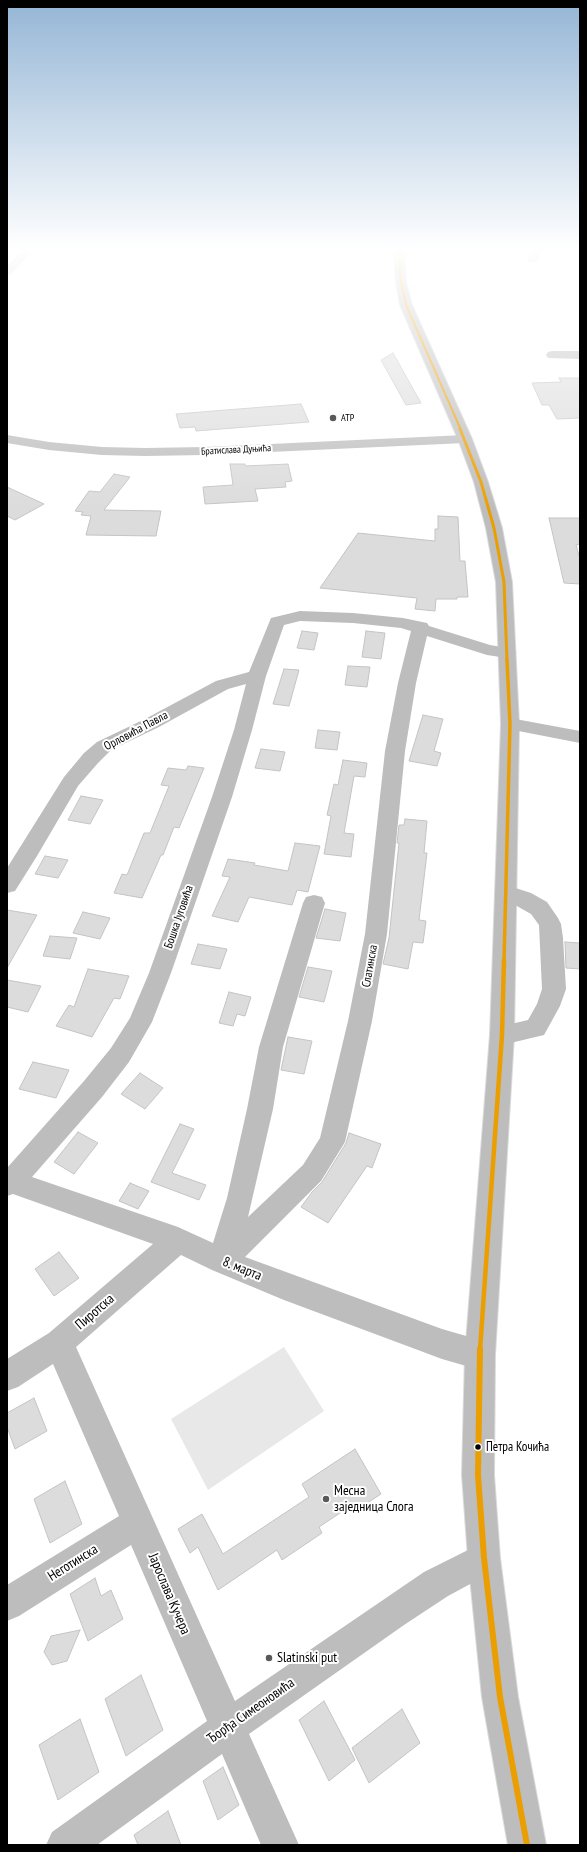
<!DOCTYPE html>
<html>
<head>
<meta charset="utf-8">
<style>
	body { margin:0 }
	#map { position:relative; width:587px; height:1852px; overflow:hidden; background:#fff; font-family:"PT Sans Narrow",sans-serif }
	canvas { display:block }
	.frame { position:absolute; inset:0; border:8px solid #000; pointer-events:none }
</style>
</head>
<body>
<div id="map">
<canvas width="587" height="1852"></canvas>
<div class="frame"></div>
</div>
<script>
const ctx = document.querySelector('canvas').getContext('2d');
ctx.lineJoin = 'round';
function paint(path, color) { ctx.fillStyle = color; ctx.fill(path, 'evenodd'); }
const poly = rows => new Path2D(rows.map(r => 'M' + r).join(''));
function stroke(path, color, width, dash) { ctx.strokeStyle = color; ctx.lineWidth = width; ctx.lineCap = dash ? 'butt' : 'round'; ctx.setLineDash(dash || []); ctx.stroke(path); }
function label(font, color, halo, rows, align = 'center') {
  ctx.font = font + ' "PT Sans Narrow",sans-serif'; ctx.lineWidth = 4; ctx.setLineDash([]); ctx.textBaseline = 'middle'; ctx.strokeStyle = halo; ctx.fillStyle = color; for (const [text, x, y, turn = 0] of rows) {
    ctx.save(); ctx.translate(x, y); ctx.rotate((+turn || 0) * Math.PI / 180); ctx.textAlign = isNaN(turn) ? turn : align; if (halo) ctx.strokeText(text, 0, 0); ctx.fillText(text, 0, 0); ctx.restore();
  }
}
paint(poly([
	[284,1347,324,1411,208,1490,171,1419]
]), '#e8e8e8');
const building = poly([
	[393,353,421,403,406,405,381,360,393,353],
	[559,378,580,378,580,418,557,419,549,405,542,405,532,383,561,382,559,378],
	[301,404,309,422,196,431,195,427,180,428,176,414,301,404],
	[230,464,245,464,245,466,288,464,292,481,285,482,286,487,255,489,258,501,205,504,203,487,233,485,230,464],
	[114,474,130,477,104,510,161,511,156,536,86,535,91,516,81,515,83,512,75,511,89,491,100,492,114,474],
	[7,487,44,504,15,520,7,516,7,487],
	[438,516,458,517,460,561,465,561,468,597,457,597,457,599,436,599,435,611,415,609,417,598,320,588,358,533,435,541,435,529,438,529,438,516],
	[549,518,580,518,580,544,576,545,580,559,580,584,564,583,549,518],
	[302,631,318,633,314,650,297,648,302,631],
	[366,631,385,633,381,659,362,657,366,631],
	[348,666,370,667,367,687,345,685,348,666],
	[284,669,299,670,289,706,273,704,284,669],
	[423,715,443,719,434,751,441,753,437,766,409,761,423,715],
	[318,730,340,732,337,750,315,748,318,730],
	[261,749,285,752,280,771,255,768,261,749],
	[343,760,367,763,365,777,354,776,344,833,354,834,351,857,324,854,331,816,327,815,334,784,338,785,343,760],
	[188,766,204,768,179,828,174,827,163,855,161,855,142,898,114,893,122,874,127,875,144,833,150,833,169,786,161,785,168,768,186,770,188,766],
	[81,796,103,800,90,824,68,820,81,796],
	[405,819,427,821,424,853,427,853,419,920,426,921,423,943,413,942,408,969,383,964,389,938,399,843,397,843,399,825,404,825,405,819],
	[295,843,320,846,308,892,297,890,292,905,249,897,238,922,212,916,230,877,222,876,228,859,255,863,254,865,288,871,295,843],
	[45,856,68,860,58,878,35,874,45,856],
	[325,909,346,913,340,941,316,938,325,909],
	[7,910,37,915,7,968,7,910],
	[83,912,110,918,100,939,73,933,83,912],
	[50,936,77,938,70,959,43,956,50,936],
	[565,942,580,943,580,969,566,968,565,942],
	[198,944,227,949,220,969,191,964,198,944],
	[308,967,332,971,324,1002,299,997,308,967],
	[88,969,129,976,120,999,114,998,92,1037,56,1026,69,1005,74,1007,88,969],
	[7,980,41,986,28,1012,7,1007,7,980],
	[229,992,251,997,245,1016,237,1014,233,1026,219,1023,229,992],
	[288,1037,312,1041,304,1074,281,1070,288,1037],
	[33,1062,69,1070,56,1098,19,1089,33,1062],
	[140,1073,163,1088,145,1109,121,1094,140,1073],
	[180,1124,194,1129,172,1173,206,1185,199,1200,151,1182,180,1124],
	[78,1132,98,1143,74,1174,54,1162,78,1132],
	[349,1133,381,1144,372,1168,367,1166,328,1223,301,1207,312,1192,322,1182,346,1143,349,1133],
	[130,1183,149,1191,138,1209,119,1201,130,1183],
	[59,1252,79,1278,54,1296,35,1269,59,1252],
	[34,1398,47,1431,15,1449,7,1427,7,1413,34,1398],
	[355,1449,381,1494,355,1511,352,1505,319,1527,322,1533,282,1560,277,1550,218,1590,198,1547,190,1553,178,1529,202,1514,223,1554,309,1497,302,1484,355,1449],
	[65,1481,82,1524,50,1543,34,1499,65,1481],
	[95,1578,101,1596,111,1590,123,1619,88,1641,70,1594,95,1578],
	[80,1630,67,1661,52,1665,44,1652,51,1636,80,1630],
	[141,1675,163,1730,126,1756,105,1699,141,1675],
	[324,1701,355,1760,329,1781,299,1720,324,1701],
	[402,1709,420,1743,369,1783,352,1748,402,1709],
	[80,1719,99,1772,58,1800,39,1745,80,1719],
	[223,1767,239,1805,218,1820,203,1781,223,1767],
	[168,1811,181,1845,138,1845,134,1835,168,1811]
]);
paint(building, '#dcdcdc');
stroke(building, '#c4c4c4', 1);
const major = poly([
	[394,250,404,250,406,282,412,305,472,439,488,482,502,528,512,582,519,724,514,1035,495,1355,494,1475,500,1558,518,1697,546,1845,508,1845,482,1697,468,1558,462,1475,465,1355,490,1035,501,724,496,582,486,528,474,482,458,439,400,305,396,282,394,250]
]);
stroke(major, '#dbdbdb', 2);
paint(poly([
	[23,250,34,250,11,274,7,275,7,266,23,250],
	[531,250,541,250,537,262,529,262,528,260,531,250],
	[552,351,580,351,580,359,548,358,546,355,548,352,552,351],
	[7,435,49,442,102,447,145,448,205,447,465,435,470,436,472,439,470,442,465,443,205,455,145,456,102,455,49,450,7,443,7,435],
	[300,611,353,613,403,618,427,623,429,626,490,645,513,649,516,653,513,657,507,658,487,655,427,636,416,683,405,751,387,934,372,1021,345,1142,321,1181,245,1257,442,1329,480,1340,490,1345,495,1355,490,1365,480,1370,442,1359,284,1300,212,1270,181,1255,76,1347,235,1701,424,1572,484,1542,496,1546,500,1558,496,1570,448,1596,404,1625,249,1734,299,1845,261,1845,222,1754,97,1845,46,1845,52,1832,207,1721,131,1545,19,1616,7,1621,7,1585,119,1516,53,1364,18,1387,7,1391,7,1359,49,1333,153,1244,13,1194,7,1196,7,1168,84,1081,111,1048,130,1018,149,973,212,797,234,730,246,684,228,689,159,727,111,750,98,763,78,786,37,856,15,891,7,893,7,868,64,777,84,753,97,742,145,719,216,681,249,672,271,618,300,611],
	[300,621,353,623,401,628,411,631,398,683,385,751,365,934,348,1021,320,1138,303,1165,248,1217,273,1109,283,1047,325,903,322,897,314,895,306,897,303,903,259,1047,247,1109,227,1198,213,1243,178,1227,32,1177,102,1097,129,1062,152,1022,171,973,232,797,252,730,266,676,284,625,300,621],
	[510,718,580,731,580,743,503,728,501,724,503,720,510,718],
	[506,885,531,893,547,902,558,918,561,924,563,938,566,989,560,1006,544,1035,502,1045,494,1042,490,1035,494,1028,528,1020,537,1004,542,989,539,925,531,914,515,905,498,899,495,893,498,887,506,885]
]), '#bdbdbd');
paint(major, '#bdbdbd');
stroke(poly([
	[399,250,401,282,406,305,461,430]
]), '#eb9e00', 2);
stroke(poly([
	[460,429,481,482,494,528,504,582,507,661]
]), '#eb9e00', 3);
stroke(poly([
	[504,961,510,724,507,660]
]), '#eb9e00', 3.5);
stroke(poly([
	[480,1350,502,1035,504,960]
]), '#eb9e00', 4.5);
stroke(poly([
	[480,1349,478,1475,484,1558,500,1697,527,1845]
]), '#eb9e00', 6);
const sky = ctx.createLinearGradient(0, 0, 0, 509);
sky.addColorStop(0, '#95b6d6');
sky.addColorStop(0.49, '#fff');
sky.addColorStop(1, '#ffffff00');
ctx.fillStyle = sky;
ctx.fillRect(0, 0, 587, 509);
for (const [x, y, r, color] of [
	[333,418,4,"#595959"],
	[478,1447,3.5,"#000"],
	[326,1499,4,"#595959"],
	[269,1658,4,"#595959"]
]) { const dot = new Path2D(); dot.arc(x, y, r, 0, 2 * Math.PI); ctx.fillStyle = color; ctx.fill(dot); stroke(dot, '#fff', 1.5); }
label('10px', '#000', '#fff', [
	["ATP",341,418]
], 'left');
label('10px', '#000', '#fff', [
	["Братислава Дуњића",236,450,-3]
]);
label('12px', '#000', '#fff', [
	["Орловића Павла",136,731,-28],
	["Бошка Југовића",179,917,-71],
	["Слатинска",370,966,-80]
]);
label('13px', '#000', '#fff', [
	["Петра Кочића",486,1447]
], 'left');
label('14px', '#000', '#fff', [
	["8. марта",242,1269,22],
	["Пиротска",95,1312,-41],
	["Неготинска",73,1563,-32],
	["Јарослава Кучера",169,1594,67],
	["Ђорђа Симеоновића",251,1711,-35]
]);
label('14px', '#000', '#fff', [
	["Месна",334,1491],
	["заједница Слога",334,1507],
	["Slatinski put",277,1658]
], 'left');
</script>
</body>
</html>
